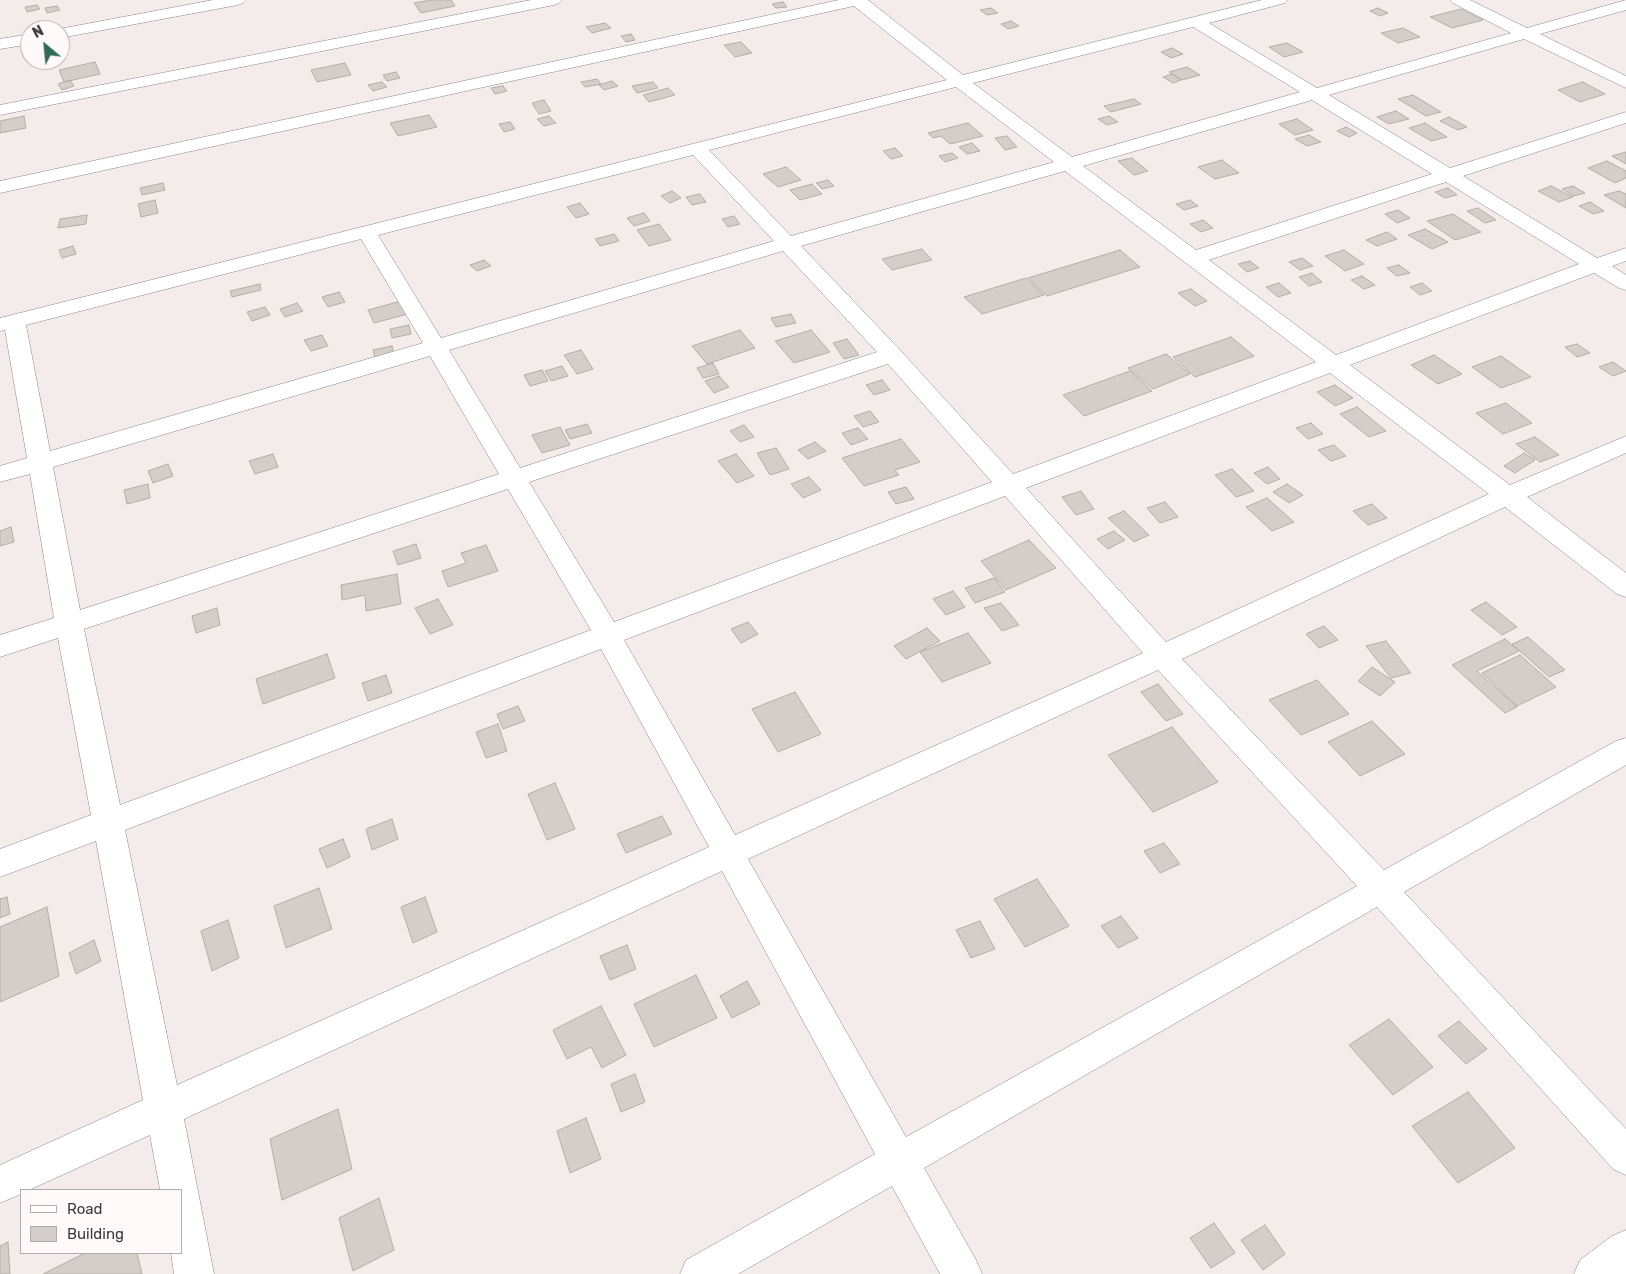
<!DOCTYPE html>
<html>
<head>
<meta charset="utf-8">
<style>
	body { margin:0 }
	#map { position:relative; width:1626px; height:1274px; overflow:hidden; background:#f4eceb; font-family:Rubik,sans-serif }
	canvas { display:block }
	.legend { position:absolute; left:20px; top:1189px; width:162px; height:65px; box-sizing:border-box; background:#fffaf9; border:1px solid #b1adac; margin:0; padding:6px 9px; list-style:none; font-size:15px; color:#3d3a39 }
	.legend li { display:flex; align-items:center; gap:10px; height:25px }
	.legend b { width:25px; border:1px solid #b1adac }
	.north { position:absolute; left:20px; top:20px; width:50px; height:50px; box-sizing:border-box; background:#fffaf9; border:1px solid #b1adac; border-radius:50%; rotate:332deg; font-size:14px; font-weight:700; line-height:20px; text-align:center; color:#3d3a39 }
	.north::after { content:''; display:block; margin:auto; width:18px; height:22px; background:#316b55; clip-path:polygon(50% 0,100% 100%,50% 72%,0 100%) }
</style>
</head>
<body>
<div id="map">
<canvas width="1626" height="1274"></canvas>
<ul class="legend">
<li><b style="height:6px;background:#fff"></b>Road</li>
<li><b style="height:14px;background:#d4ceca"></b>Building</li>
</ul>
<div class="north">N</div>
</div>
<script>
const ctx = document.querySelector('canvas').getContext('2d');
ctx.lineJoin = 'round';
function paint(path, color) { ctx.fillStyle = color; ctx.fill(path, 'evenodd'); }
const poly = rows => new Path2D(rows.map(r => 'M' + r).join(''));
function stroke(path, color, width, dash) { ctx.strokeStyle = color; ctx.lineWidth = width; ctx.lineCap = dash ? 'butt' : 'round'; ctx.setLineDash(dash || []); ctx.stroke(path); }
const building = poly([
	[431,0,451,0,455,6,421,13,414,3,431,0],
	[783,2,787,7,776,8,772,4,783,2],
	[37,5,40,9,27,12,25,7,37,5],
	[57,6,60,10,47,13,45,8,57,6],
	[991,8,998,13,987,15,980,10,991,8],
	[1378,8,1388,13,1380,16,1370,11,1378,8],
	[1461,9,1483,20,1452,28,1430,17,1461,9],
	[1011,21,1019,26,1008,29,1001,24,1011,21],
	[605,23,611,28,592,33,586,27,605,23],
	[1403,28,1420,37,1398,43,1381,33,1403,28],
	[631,34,635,40,626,42,621,36,631,34],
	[741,42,752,53,735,57,724,45,741,42],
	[1287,43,1303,52,1284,57,1269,47,1287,43],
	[1172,48,1183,54,1171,58,1161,52,1172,48],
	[95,62,100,74,64,82,59,70,95,62],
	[345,63,351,75,317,82,311,70,345,63],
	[1187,67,1200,75,1182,80,1169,72,1187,67],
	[396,72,400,78,387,81,383,75,396,72],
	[1172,74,1181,80,1173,83,1163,77,1172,74],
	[597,79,601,84,585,87,581,82,597,79],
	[70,80,74,86,62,90,58,84,70,80],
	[612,81,618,86,604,90,599,85,612,81],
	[382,82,387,87,373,91,368,85,382,82],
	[653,82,658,88,637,93,632,86,653,82],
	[1583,82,1605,94,1580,102,1558,90,1583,82],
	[503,86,507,91,495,94,491,88,503,86],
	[668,88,675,95,649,102,643,95,668,88],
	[1413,95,1441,112,1426,116,1398,99,1413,95],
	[1134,99,1141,104,1111,112,1104,106,1134,99],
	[544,100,551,111,539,114,532,103,544,100],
	[1396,111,1409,119,1389,124,1377,117,1396,111],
	[429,115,437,127,398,136,390,123,429,115],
	[24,116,26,128,0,133,0,121,24,116],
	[549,116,556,123,544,126,537,119,549,116],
	[1109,116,1118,122,1107,125,1098,119,1109,116],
	[1449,117,1467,127,1458,130,1440,121,1449,117],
	[1297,119,1313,130,1295,135,1279,124,1297,119],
	[510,122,515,129,504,132,499,124,510,122],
	[968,123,983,136,950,144,941,136,933,138,928,133,968,123],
	[1425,123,1447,137,1431,141,1409,128,1425,123],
	[1346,127,1357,133,1349,137,1337,131,1346,127],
	[1309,135,1321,142,1307,146,1295,139,1309,135],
	[1007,136,1017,147,1005,150,995,138,1007,136],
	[972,143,980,151,967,154,959,147,972,143],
	[895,148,903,156,891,159,883,151,895,148],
	[1626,152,1626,164,1612,156,1626,152],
	[952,153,958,158,945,162,939,156,952,153],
	[1132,158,1148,171,1134,175,1118,161,1132,158],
	[1222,160,1239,173,1215,179,1198,167,1222,160],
	[1607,161,1626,171,1626,178,1615,183,1588,168,1607,161],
	[786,167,801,180,778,187,763,174,786,167],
	[828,180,834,186,822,189,816,183,828,180],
	[163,183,165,190,142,195,140,188,163,183],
	[812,184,822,194,800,200,790,190,812,184],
	[1551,186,1573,197,1559,202,1538,191,1551,186],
	[1573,186,1585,193,1574,196,1562,189,1573,186],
	[1448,188,1457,195,1445,198,1435,192,1448,188],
	[672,191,681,198,670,203,661,196,672,191],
	[1619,191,1626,194,1626,208,1604,195,1619,191],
	[700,194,706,202,692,205,686,197,700,194],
	[155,200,158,213,141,217,138,204,155,200],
	[1190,200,1198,206,1184,210,1176,204,1190,200],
	[1590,202,1604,211,1593,214,1579,206,1590,202],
	[580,203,589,214,576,218,567,207,580,203],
	[1478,208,1496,220,1485,223,1467,211,1478,208],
	[1398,210,1410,218,1397,223,1385,214,1398,210],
	[644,213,650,221,634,226,627,218,644,213],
	[1453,214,1481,232,1455,240,1427,221,1453,214],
	[87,215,86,224,58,228,60,219,87,215],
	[734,216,740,224,728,227,722,219,734,216],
	[1203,220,1213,228,1201,232,1190,224,1203,220],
	[659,224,671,240,649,246,637,230,659,224],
	[1425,229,1448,242,1432,249,1408,235,1425,229],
	[1387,232,1397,239,1377,246,1366,240,1387,232],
	[614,234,619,241,600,246,595,239,614,234],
	[73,246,76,254,62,258,59,250,73,246],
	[922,249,932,260,892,270,882,259,922,249],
	[1120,250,1140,267,1047,296,1028,278,1120,250],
	[1344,250,1364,264,1345,271,1325,256,1344,250],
	[1302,258,1313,266,1300,270,1289,262,1302,258],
	[484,260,491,266,477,271,470,265,484,260],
	[1250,261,1259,268,1247,272,1238,264,1250,261],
	[1399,265,1410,273,1397,276,1387,268,1399,265],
	[1312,273,1322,282,1309,286,1299,277,1312,273],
	[1362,276,1375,285,1364,289,1351,280,1362,276],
	[1026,278,1044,295,982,314,964,297,1026,278],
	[1279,283,1291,293,1278,297,1266,287,1279,283],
	[1422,283,1432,291,1420,295,1410,287,1422,283],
	[260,284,261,290,232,297,230,291,260,284],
	[1191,289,1207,301,1195,306,1178,293,1191,289],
	[339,292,345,302,328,307,322,297,339,292],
	[401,301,408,314,374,323,368,310,401,301],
	[297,303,303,311,285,317,280,309,297,303],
	[265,307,270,315,252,321,247,312,265,307],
	[791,314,796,323,776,327,771,318,791,314],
	[409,325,411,334,392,338,390,329,409,325],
	[740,330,755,348,707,364,692,346,740,330],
	[811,330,830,352,794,363,775,341,811,330],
	[322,335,328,346,311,351,304,340,322,335],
	[1231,337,1254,356,1195,377,1173,357,1231,337],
	[847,339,859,355,844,359,833,343,847,339],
	[1577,344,1590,353,1577,357,1565,347,1577,344],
	[392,346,394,354,375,358,373,350,392,346],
	[581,350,593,369,577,374,564,355,581,350],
	[1166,354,1190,374,1153,389,1128,368,1166,354],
	[1434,355,1462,374,1438,384,1411,365,1434,355],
	[1501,356,1531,377,1501,388,1472,367,1501,356],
	[1613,362,1626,371,1613,376,1599,367,1613,362],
	[713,363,719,374,703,378,697,368,713,363],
	[562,366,568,376,551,381,545,371,562,366],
	[542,370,548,381,530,386,524,375,542,370],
	[1130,371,1152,391,1084,416,1063,395,1130,371],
	[719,376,729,387,714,393,705,381,719,376],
	[882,380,890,390,874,395,866,385,882,380],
	[1335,385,1353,398,1335,406,1317,392,1335,385],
	[1506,403,1532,423,1503,434,1476,413,1506,403],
	[1357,407,1386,431,1369,437,1340,414,1357,407],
	[870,411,879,422,863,427,854,416,870,411],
	[1311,423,1323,434,1308,439,1296,428,1311,423],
	[587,424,592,433,570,439,565,430,587,424],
	[744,425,754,437,740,442,730,431,744,425],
	[560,427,570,445,542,453,532,435,560,427],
	[858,428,868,439,851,445,842,433,858,428],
	[1535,437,1559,455,1540,462,1516,444,1535,437],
	[901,439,920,462,895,470,899,475,864,486,842,458,901,439],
	[815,442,826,451,808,459,798,450,815,442],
	[1334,445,1346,456,1331,461,1318,450,1334,445],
	[776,448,789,469,770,475,757,453,776,448],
	[1524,453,1535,460,1515,473,1504,466,1524,453],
	[273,454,278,467,255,474,249,461,273,454],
	[736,454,754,476,737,483,718,461,736,454],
	[168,464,173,476,153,483,148,471,168,464],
	[1268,467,1280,479,1267,484,1254,473,1268,467],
	[1232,469,1254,491,1236,497,1215,475,1232,469],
	[809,477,821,490,803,498,791,484,809,477],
	[148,484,150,498,127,504,124,490,148,484],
	[1287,484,1303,495,1289,503,1273,492,1287,484],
	[906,487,914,499,896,504,888,492,906,487],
	[1081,491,1094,509,1076,515,1062,497,1081,491],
	[1267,498,1294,522,1272,531,1246,507,1267,498],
	[1165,502,1178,517,1160,523,1147,508,1165,502],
	[1372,504,1387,518,1368,525,1353,511,1372,504],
	[1124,511,1149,535,1134,542,1108,518,1124,511],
	[11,527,14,542,0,546,0,531,11,527],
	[1114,531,1125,540,1108,549,1097,539,1114,531],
	[1029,540,1056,568,1006,590,981,561,1029,540],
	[416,544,421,558,398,565,393,551,416,544],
	[486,545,498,571,448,587,442,571,466,563,461,553,486,545],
	[397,574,401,604,366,611,365,595,342,600,341,585,397,574],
	[994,578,1005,592,975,603,965,588,994,578],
	[953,591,965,607,946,615,933,599,953,591],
	[438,599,453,625,430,634,415,608,438,599],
	[1486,602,1517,627,1502,635,1471,610,1486,602],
	[1001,603,1019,625,1002,631,984,608,1001,603],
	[217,608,220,625,196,633,192,616,217,608],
	[748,622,758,634,741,643,731,629,748,622],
	[1324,626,1338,640,1319,648,1306,634,1324,626],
	[927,628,940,641,906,659,894,646,927,628],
	[968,633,991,663,942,682,920,652,968,633],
	[1528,637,1565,670,1549,677,1512,644,1528,637],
	[1505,639,1519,651,1477,671,1517,707,1505,713,1452,665,1505,639],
	[1386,641,1411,673,1391,678,1366,646,1386,641],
	[327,654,335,678,263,704,256,679,327,654],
	[1520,655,1556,687,1517,706,1482,673,1520,655],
	[1372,667,1395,682,1380,696,1358,681,1372,667],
	[386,675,392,693,368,701,362,683,386,675],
	[1317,680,1349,714,1301,735,1269,700,1317,680],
	[1158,684,1183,714,1166,721,1141,692,1158,684],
	[795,692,821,734,778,752,752,709,795,692],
	[518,706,525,721,503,729,497,714,518,706],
	[1372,721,1405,754,1360,776,1328,742,1372,721],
	[498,724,507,751,486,758,476,732,498,724],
	[1172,727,1218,782,1153,812,1108,755,1172,727],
	[555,783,575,829,547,840,528,794,555,783],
	[662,816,672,834,626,853,617,834,662,816],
	[392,819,398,839,372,850,366,829,392,819],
	[343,839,350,857,327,868,319,849,343,839],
	[1164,843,1180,864,1160,873,1144,851,1164,843],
	[1037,879,1069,926,1025,947,994,899,1037,879],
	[319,888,332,929,286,948,274,906,319,888],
	[7,897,10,914,0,918,0,899,7,897],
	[425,897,437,932,413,943,401,907,425,897],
	[47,907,59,976,0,1002,0,927,47,907],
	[1121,916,1138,938,1118,948,1101,926,1121,916],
	[228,920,239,958,212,971,201,931,228,920],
	[980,921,995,949,971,958,956,930,980,921],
	[94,940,101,961,76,974,69,953,94,940],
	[627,945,636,969,610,980,600,956,627,945],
	[696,975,717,1018,654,1047,634,1004,696,975],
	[747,981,760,1004,732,1018,720,996,747,981],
	[601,1006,626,1055,602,1068,591,1047,567,1059,553,1030,601,1006],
	[1389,1019,1433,1067,1393,1095,1349,1045,1389,1019],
	[1459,1021,1487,1049,1466,1064,1438,1036,1459,1021],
	[635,1074,645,1102,621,1112,611,1084,635,1074],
	[1468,1092,1515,1148,1458,1183,1412,1126,1468,1092],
	[338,1109,352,1169,282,1200,270,1139,338,1109],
	[586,1118,601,1159,570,1173,557,1131,586,1118],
	[379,1198,394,1250,353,1271,339,1218,379,1198],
	[1214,1223,1235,1253,1211,1268,1190,1238,1214,1223],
	[1265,1225,1285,1254,1263,1270,1241,1240,1265,1225],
	[8,1242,10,1274,0,1274,0,1246,8,1242],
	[85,1253,137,1253,142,1274,43,1274,85,1253]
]);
paint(building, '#d4ceca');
stroke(building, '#b3ada9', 1);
const minor = poly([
	[213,0,246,0,243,3,238,5,60,38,60,30,54,30,213,0],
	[531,0,562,0,559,3,554,5,0,115,0,105,531,0],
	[839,0,868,0,963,75,1262,0,1288,0,1285,3,1209,23,1317,88,1511,33,1453,3,1450,0,1470,0,1527,28,1626,0,1626,10,1540,34,1626,76,1626,88,1524,39,1329,95,1450,168,1626,112,1626,123,1463,176,1597,258,1626,248,1626,261,1612,266,1626,275,1626,290,1619,288,1594,273,1350,365,1510,485,1626,436,1626,453,1527,497,1626,573,1626,597,1617,594,1505,507,1182,659,1384,870,1616,741,1626,738,1626,765,1404,892,1626,1129,1626,1175,1613,1169,1377,907,924,1168,976,1260,982,1274,940,1274,892,1186,738,1274,680,1274,686,1260,875,1154,722,871,184,1119,214,1274,174,1274,171,1253,181,1253,181,1190,160,1190,150,1135,29,1190,21,1190,21,1194,0,1203,0,1165,143,1100,96,841,0,877,0,849,91,815,58,638,0,657,0,635,54,618,30,474,0,482,0,466,27,458,5,330,0,331,0,318,947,80,854,6,0,193,0,181,839,0],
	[1193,27,1300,92,1072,157,973,83,1193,27],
	[956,87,1054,162,791,236,709,150,956,87],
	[1312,100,1432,174,1196,250,1083,166,1312,100],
	[693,155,774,241,441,338,378,235,693,155],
	[1065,171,1316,362,1013,474,900,350,801,246,1065,171],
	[1446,182,1579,264,1336,355,1209,260,1446,182],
	[361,239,423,343,50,451,26,325,361,239],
	[783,251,877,352,520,468,449,350,783,251],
	[430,356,499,474,80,610,53,467,430,356],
	[888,364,992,482,614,622,529,482,888,364],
	[1330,373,1489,494,1166,642,1026,488,1330,373],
	[508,489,591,630,120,805,84,629,508,489],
	[1005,496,1143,653,735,835,624,640,1005,496],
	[601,649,709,847,177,1085,125,830,601,649],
	[1158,670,1357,886,906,1137,748,859,1158,670],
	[30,34,30,44,0,49,0,39,30,34],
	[1626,1230,1626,1274,1574,1274,1580,1260,1612,1236,1626,1230]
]);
stroke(minor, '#8c8584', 1);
paint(minor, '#fff');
</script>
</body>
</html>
